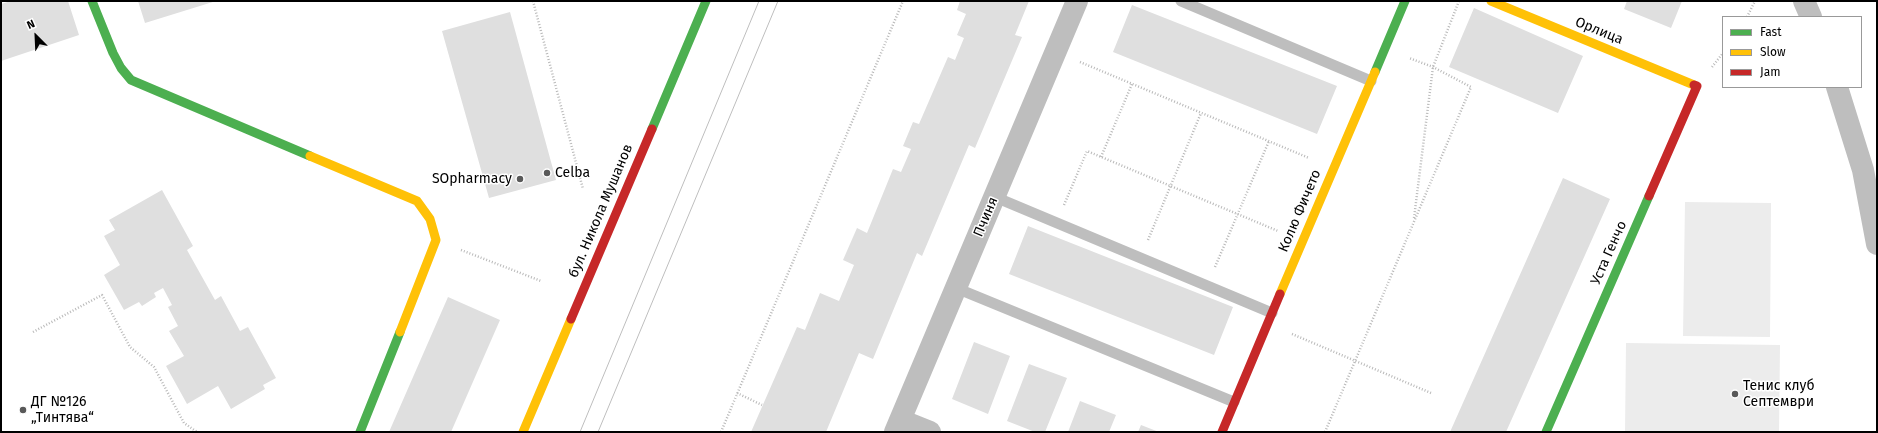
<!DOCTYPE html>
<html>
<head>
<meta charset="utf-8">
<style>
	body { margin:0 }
	#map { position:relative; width:1878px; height:433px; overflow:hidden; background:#fff; font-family:"Fira Sans",sans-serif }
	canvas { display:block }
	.frame { position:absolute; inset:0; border:2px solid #000; pointer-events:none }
	.legend { position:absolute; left:1722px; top:16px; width:140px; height:72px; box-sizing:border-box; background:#fff; border:1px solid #999; margin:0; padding:5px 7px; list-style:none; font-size:12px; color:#000 }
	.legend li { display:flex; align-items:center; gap:8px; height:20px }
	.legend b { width:20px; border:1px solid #999 }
	.north { position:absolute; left:16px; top:16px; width:40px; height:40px; -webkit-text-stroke:3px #fff; paint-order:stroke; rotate:336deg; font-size:11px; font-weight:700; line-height:16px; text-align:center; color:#000 }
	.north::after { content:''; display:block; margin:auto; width:14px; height:18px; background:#000; clip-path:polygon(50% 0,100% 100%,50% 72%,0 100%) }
</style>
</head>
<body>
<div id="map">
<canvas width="1878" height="433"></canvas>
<div class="frame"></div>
<ul class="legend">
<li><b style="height:5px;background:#4caf50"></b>Fast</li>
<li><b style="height:5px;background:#ffc107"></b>Slow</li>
<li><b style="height:5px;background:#c62828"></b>Jam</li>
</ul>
<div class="north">N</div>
</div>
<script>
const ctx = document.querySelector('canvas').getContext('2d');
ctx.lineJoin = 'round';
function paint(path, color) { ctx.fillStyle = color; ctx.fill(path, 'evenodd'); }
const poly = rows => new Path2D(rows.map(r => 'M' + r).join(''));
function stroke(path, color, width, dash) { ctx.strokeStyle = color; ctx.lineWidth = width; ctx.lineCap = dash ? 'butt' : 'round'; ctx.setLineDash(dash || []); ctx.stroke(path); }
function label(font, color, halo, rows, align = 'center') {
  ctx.font = font + ' "Fira Sans",sans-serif'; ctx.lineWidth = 3; ctx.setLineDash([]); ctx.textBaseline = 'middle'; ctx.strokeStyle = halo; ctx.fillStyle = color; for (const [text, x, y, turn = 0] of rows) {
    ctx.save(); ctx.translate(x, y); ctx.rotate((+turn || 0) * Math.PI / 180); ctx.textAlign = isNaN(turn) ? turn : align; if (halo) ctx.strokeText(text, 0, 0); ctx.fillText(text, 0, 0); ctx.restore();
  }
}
paint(poly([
	[1685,202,1771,203,1770,337,1683,336],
	[1626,343,1780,345,1779,432,1625,432]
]), '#ececec');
paint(poly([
	[11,1,68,1,79,35,1,61,1,4],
	[138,1,216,1,145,23],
	[960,1,1029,1,1015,35,1022,37,975,148,969,145,922,256,917,253,873,359,859,353,826,432,751,432,797,327,805,330,820,293,839,301,854,265,843,260,857,228,867,233,893,169,901,172,911,149,903,146,913,122,919,124,948,57,955,60,964,38,957,35,966,14,957,10],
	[1627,1,1682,1,1671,28,1624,9],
	[1132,5,1337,86,1317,134,1113,52],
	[1474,8,1583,56,1558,113,1449,67],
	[510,12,556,180,489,198,442,31],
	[1563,178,1610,199,1506,432,1450,432],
	[162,190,193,246,187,250,215,300,221,296,240,331,248,327,276,378,263,385,265,389,231,409,218,386,187,404,166,366,184,356,169,331,178,326,168,307,172,305,163,288,154,293,156,297,142,306,139,302,124,310,104,275,120,265,104,236,115,230,109,220],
	[1028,226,1233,307,1214,355,1009,274],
	[448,297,500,320,451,432,389,432],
	[974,342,1010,356,988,414,952,399],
	[1029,364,1067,378,1045,432,1035,432,1007,421],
	[1080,401,1116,415,1109,432,1068,432],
	[1141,425,1159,432,1138,432]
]), '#dfdfdf');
stroke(poly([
	[533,1,583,189],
	[1747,17,1755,1],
	[1080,62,1309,158],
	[1712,67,1723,53],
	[1101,157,1132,84],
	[1064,205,1087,151,1278,231],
	[1414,218,1433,67,1459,1],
	[1148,240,1201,113],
	[461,250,541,281],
	[1215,267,1269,141],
	[33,332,102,295,130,347,154,367,184,423,197,432],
	[1292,334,1431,393],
	[737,393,762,405],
	[305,432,305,431],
	[721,432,903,1],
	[1325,432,1471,87,1433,67,1409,58]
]), '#b9b9b9', 2.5, [1, 2]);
stroke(poly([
	[1181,1,1371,81],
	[995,197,1272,313],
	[956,288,1234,402]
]), '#bebebe', 11);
stroke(poly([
	[1804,1,1811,17],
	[1837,87,1863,170,1877,244],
	[900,420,930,432],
	[895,432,1077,1]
]), '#bebebe', 22);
stroke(poly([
	[92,1,113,53,121,68,131,80,310,156],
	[1375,72,1405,1],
	[652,129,706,1],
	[360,432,400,332],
	[1546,432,1649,196]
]), '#4caf50', 9);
stroke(poly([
	[1491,1,1694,85],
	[310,156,417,201,430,219,436,240,400,332],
	[1280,294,1375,72],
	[523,432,571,319]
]), '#ffc107', 9);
stroke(poly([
	[1649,196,1697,86,1694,85],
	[571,319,652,129],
	[1222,432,1280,294]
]), '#c62828', 9);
stroke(poly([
	[580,432,759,1],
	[598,432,778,1]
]), '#bebebe', 1);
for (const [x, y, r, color] of [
	[547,173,4,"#595959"],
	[520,179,4,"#595959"],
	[1735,394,4,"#595959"],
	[23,410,4,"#595959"]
]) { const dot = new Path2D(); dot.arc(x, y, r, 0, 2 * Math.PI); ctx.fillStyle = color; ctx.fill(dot); stroke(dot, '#fff', 1.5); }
label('14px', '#000', '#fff', [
	["Орлица",1599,31,22],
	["бул. Никола Мушанов",601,211,-67],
	["Колю Фичето",1300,211,-67],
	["Пчиня",986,217,-67],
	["Уста Генчо",1609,253,-66]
]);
label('14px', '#000', '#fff', [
	["Celba",555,173],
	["SOpharmacy",512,179,"right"],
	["Тенис клуб",1743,386],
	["Септември",1743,402],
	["ДГ №126",31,402],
	["„Тинтява“",31,418]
], 'left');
</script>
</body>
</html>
